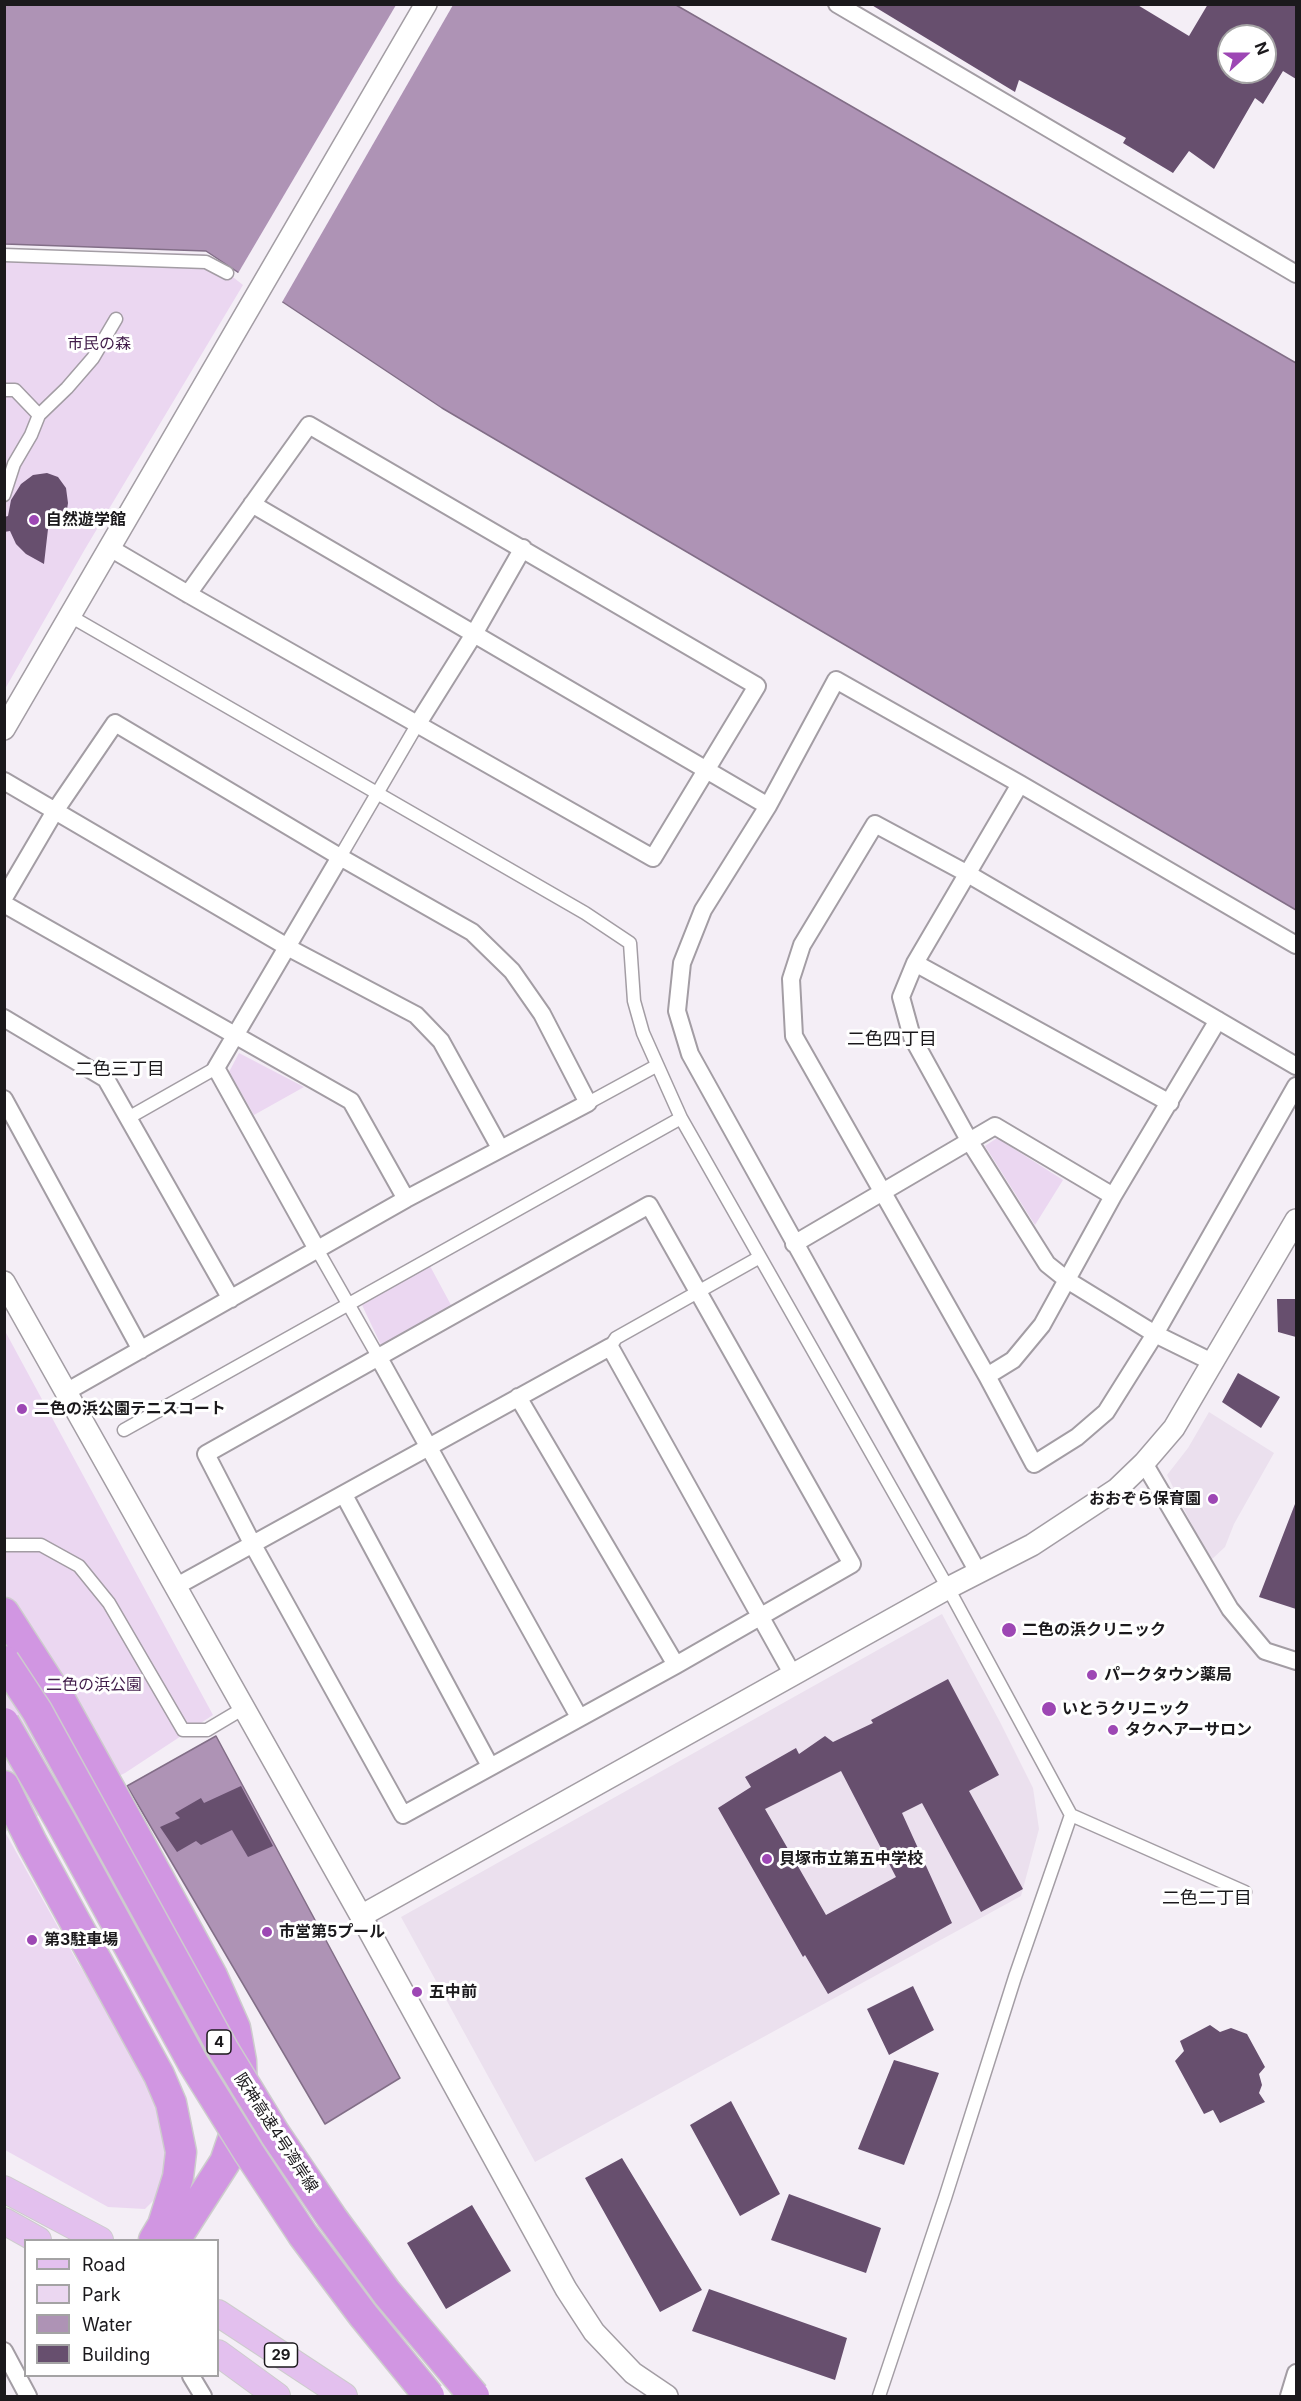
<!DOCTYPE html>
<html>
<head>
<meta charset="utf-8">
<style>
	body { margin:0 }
	#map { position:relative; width:1301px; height:2401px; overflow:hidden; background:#f4eef6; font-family:Inter,sans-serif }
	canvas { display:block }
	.frame { position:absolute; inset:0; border:6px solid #1b191c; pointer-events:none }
	.legend { position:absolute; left:24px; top:2239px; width:195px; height:138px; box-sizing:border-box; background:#fff; border:2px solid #a4a3a4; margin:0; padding:8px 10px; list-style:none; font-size:18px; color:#1b191c }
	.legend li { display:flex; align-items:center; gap:12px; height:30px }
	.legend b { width:30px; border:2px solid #a4a3a4 }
	.north { position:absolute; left:1217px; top:24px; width:60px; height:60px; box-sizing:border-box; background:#fff; border:2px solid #a4a3a4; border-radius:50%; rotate:69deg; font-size:16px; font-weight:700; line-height:24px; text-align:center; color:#1b191c }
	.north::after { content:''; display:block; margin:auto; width:21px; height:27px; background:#9d47b4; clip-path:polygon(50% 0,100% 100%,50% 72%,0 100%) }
</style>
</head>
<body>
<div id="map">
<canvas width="1301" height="2401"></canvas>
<div class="frame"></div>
<ul class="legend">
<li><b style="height:8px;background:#e3c0ee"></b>Road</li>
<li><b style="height:16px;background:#ebd7f1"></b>Park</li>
<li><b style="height:16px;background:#ae93b5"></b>Water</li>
<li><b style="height:16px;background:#674f6e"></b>Building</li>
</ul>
<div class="north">N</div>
</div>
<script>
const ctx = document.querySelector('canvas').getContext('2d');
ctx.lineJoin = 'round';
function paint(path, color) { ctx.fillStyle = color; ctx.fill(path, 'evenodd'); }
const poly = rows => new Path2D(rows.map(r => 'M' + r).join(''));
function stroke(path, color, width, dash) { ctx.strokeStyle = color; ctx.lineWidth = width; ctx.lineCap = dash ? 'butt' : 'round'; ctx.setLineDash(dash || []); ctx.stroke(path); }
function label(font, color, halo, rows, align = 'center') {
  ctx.font = font + ' Inter,"Noto Sans JP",sans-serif'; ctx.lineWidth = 6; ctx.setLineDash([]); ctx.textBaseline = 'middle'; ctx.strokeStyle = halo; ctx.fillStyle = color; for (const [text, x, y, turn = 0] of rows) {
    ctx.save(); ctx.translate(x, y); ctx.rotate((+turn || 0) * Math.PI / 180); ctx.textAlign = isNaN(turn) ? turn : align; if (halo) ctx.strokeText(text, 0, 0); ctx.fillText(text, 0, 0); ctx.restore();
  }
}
paint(poly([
	[1209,1412,1274,1453,1234,1524,1225,1547,1210,1561,1167,1475,1188,1448],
	[942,1614,1000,1722,1033,1788,1039,1829,1021,1896,535,2162,401,1917]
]), '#ebe0ee');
paint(poly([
	[5,249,204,254,243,285,85,549,5,689],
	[239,1053,304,1087,254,1115,229,1072],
	[997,1138,1063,1180,1035,1225,985,1146],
	[430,1266,451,1305,381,1345,362,1305],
	[5,1331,213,1715,125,1773,5,1832,78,1963,148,2072,168,2130,161,2193,145,2209,108,2207,5,2150]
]), '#ebd7f1');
const water = poly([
	[5,5,676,5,1296,363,1296,910,442,408,206,251,5,244,5,5],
	[216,1736,400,2078,325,2124,127,1786,216,1736]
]);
paint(water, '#ae93b5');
stroke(water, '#826e87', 1.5);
paint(poly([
	[396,5,453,5,281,304,237,275]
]), '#f4eef6');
paint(poly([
	[870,4,1136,4,1189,36,1208,4,1296,4,1296,79,1283,71,1263,104,1255,98,1214,169,1189,151,1173,173,1123,143,1126,138,1019,80,1015,92],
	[1229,36,1265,36,1265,72,1229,72],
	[47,473,58,477,66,488,68,503,66,516,61,523,48,529,44,564,26,554,16,544,10,531,4,532,4,517,8,516,11,500,21,484,33,475],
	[1277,1299,1296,1299,1296,1337,1278,1332],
	[1238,1373,1280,1397,1261,1428,1222,1402],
	[1295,1504,1296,1504,1296,1609,1259,1597],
	[948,1679,999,1775,969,1791,1023,1889,981,1912,922,1803,902,1813,952,1923,828,1994,805,1955,803,1957,718,1808,751,1787,745,1777,796,1748,799,1754,825,1736,833,1742,873,1723,871,1720],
	[841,1771,896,1877,826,1915,765,1809],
	[241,1786,273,1846,248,1857,232,1830,201,1845,196,1841,177,1852,160,1827,180,1818,175,1813,201,1798,204,1803],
	[913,1986,934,2030,889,2055,867,2009],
	[1210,2025,1220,2032,1231,2028,1247,2034,1265,2067,1259,2074,1262,2085,1259,2093,1265,2102,1220,2123,1213,2110,1204,2114,1175,2061,1184,2051,1180,2041],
	[894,2060,939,2073,904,2165,858,2149],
	[731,2101,780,2194,740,2216,690,2125],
	[622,2158,702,2290,660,2312,585,2178],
	[789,2194,881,2228,866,2273,771,2240],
	[472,2205,511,2271,446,2309,407,2243],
	[709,2289,847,2338,835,2380,692,2331]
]), '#674f6e');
const pedestrian = poly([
	[4,255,206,262,227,273],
	[4,390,15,390,39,415],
	[4,495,14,464,31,435,39,415,67,388,93,358,116,319],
	[70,616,585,913,630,943,634,1001,643,1033,681,1118,948,1588,1071,1815,1245,1892],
	[340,857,417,725],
	[588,1103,656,1066],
	[128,1118,216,1068],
	[318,1251,379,1358],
	[610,1347,616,1338,760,1257],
	[124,1430,681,1118],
	[4,1545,41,1545,79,1566,109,1603,183,1730,207,1730,244,1708],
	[879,2396,945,2198,1015,1977,1071,1815]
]);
const minor = poly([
	[837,4,1296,274],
	[252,504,768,806],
	[110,548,188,594,653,858,757,686,309,425,188,594],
	[417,725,474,634,523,548],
	[4,781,289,948,416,1015,441,1041,500,1148],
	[1020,784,915,963,901,997,912,1037,970,1142,1047,1264,1067,1280,1155,1334,1214,1363],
	[4,898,55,811,115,723,340,857,472,932,512,971,542,1014,588,1103,406,1199,66,1392],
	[4,904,351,1101,406,1199],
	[915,963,1170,1103],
	[4,1018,106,1079,231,1299],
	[1218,1020,1113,1196,1042,1325,1013,1360,987,1376,794,1036,791,979,802,945,875,824,968,874,1296,1066],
	[4,1099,141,1350],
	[649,1205,852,1564,676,1665,403,1815,253,1545,206,1454,649,1205],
	[794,1244,995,1126,1113,1196],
	[318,1251,216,1068,340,857],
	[379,1358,579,1717],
	[987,1376,1034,1464,1077,1437,1106,1412,1155,1334,1296,1086],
	[518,1397,676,1665],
	[1144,1463,1230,1609,1265,1651,1296,1661],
	[344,1495,490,1766],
	[978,1572,690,1054,677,1011,682,963,703,910,768,806,836,680,1020,784,1296,945],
	[175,1587,610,1347,793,1675],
	[4,2351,28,2396],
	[191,2376,203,2396],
	[1289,2396,1296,2373]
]);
const tertiary = poly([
	[4,729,426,4],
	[4,1282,361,1916,566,2289,594,2332,633,2373,667,2396],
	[361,1916,948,1588,1032,1545,1117,1489,1144,1463,1174,1428,1296,1220]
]);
const primary = poly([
	[4,2189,100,2240],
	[4,2221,38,2240],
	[218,2313,344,2396],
	[218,2353,277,2396]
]);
const motorway = poly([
	[4,1613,62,1703,113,1795,212,1976,235,2028,241,2061,242,2095,237,2127,225,2162,175,2240],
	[4,1786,32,1843,159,2075,171,2103,181,2152,178,2177,163,2225,154,2240]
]);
stroke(pedestrian, '#a39da4', 15);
stroke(minor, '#a39da4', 20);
stroke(tertiary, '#a39da4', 24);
stroke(primary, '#cdcccd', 28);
stroke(motorway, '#cdcccd', 33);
stroke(pedestrian, '#fff', 12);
stroke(minor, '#fff', 16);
stroke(tertiary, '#fff', 21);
stroke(primary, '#e3c0ee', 26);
stroke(motorway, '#d196e2', 30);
const motorwayBridge = poly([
	[4,1661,37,1711,223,2049,275,2134,332,2218,387,2293,474,2396],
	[4,1723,60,1820,193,2063,249,2153,303,2235,363,2315,429,2396]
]);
stroke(motorwayBridge, '#cdcccd', 33, []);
stroke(motorwayBridge, '#d196e2', 30);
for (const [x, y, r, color] of [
	[34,520,6,"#9d47b4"],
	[22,1409,6,"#9d47b4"],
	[1213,1499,6,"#9d47b4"],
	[1009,1630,8,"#9d47b4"],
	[1092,1675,6,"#9d47b4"],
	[1049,1709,8,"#9d47b4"],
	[1113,1730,6,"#9d47b4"],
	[767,1859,6,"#9d47b4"],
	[267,1932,6,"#9d47b4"],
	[32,1940,6,"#9d47b4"],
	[417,1992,6,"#9d47b4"]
]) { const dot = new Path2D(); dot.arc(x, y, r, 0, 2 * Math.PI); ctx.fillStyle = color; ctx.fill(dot); stroke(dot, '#fff', 2); }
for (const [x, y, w] of [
	[219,2042,24],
	[281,2355,33]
]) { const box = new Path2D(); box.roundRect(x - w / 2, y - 12, w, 24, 4.5); ctx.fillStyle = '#fff'; ctx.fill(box); stroke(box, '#1b191c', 1.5); }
label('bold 15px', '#1b191c', null, [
	["4",219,2042],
	["29",281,2355]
]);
label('16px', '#411d4a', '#fff', [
	["市民の森",99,344],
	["二色の浜公園",94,1685]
]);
label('bold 16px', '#1b191c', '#fff', [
	["自然遊学館",46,520],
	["二色の浜公園テニスコート",34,1409],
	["おおぞら保育園",1201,1499,"right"],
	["二色の浜クリニック",1022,1630],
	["パークタウン薬局",1104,1675],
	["いとうクリニック",1062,1709],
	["タクヘアーサロン",1125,1730],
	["貝塚市立第五中学校",779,1859],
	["市営第5プール",279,1932],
	["第3駐車場",44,1940],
	["五中前",429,1992]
], 'left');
label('16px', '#1b191c', '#fff', [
	["阪神高速4号湾岸線",276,2133,57]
]);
label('18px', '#1b191c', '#fff', [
	["二色四丁目",892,1040],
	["二色三丁目",120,1070],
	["二色二丁目",1207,1899]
]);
</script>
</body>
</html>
